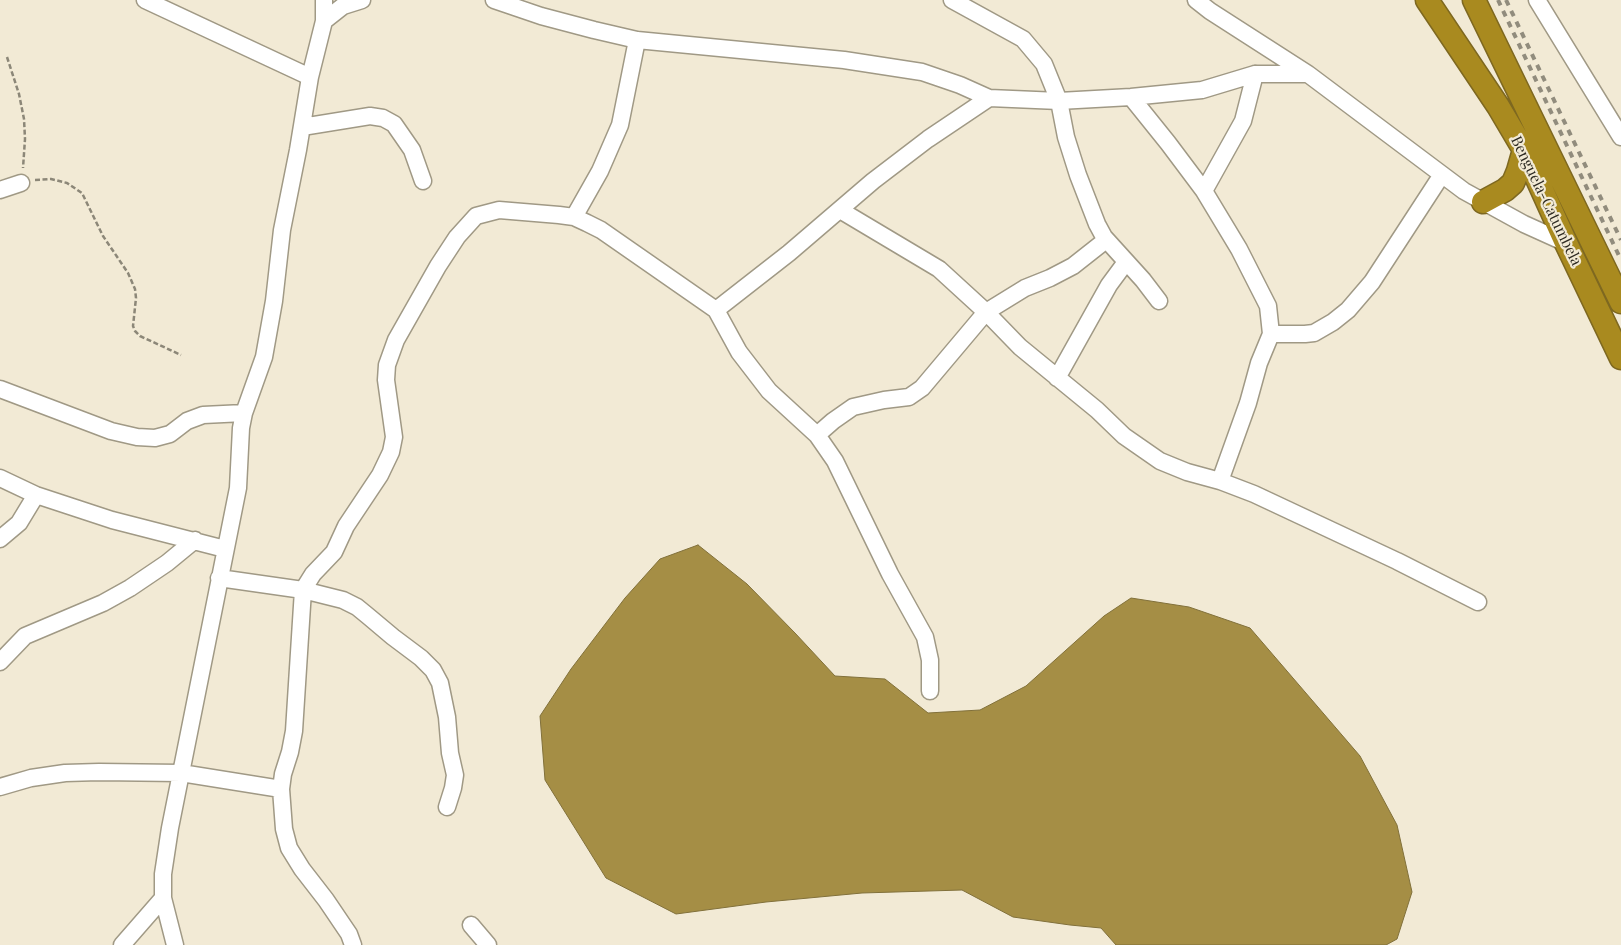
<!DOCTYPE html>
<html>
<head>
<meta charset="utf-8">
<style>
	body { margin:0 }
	canvas { display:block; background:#f2ead5 }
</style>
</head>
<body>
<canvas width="1621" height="945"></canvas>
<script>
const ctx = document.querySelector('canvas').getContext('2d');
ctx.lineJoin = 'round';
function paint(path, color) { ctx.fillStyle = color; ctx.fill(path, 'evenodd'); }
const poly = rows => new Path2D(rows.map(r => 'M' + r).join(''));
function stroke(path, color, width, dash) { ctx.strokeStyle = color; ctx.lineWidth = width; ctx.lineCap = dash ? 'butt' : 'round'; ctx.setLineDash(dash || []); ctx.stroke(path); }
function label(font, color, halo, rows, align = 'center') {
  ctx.font = font + ' "Playfair Display",serif'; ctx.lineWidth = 4.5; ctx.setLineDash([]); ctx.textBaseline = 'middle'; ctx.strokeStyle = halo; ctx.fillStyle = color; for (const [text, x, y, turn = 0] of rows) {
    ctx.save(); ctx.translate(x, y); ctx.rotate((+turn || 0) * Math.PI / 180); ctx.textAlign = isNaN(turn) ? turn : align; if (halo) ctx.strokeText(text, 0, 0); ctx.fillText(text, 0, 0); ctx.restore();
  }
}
const water = poly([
	[698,545,747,584,795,633,835,676,885,679,928,713,980,710,1026,686,1104,616,1131,598,1189,607,1250,628,1360,756,1397,825,1412,892,1397,939,1386,945,1116,945,1101,928,1070,925,1013,917,962,890,862,893,766,902,676,914,606,878,545,780,540,716,571,669,625,598,660,559,698,545]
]);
paint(water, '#a58e45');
stroke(water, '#81703a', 1);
const minor = poly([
	[145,0,310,77],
	[494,0,541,16,594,30,637,40,844,60,922,72,960,85,989,98,1059,101,1131,97,1202,90,1255,74,1308,74,1464,191,1524,224,1566,243],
	[952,0,1023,39,1044,64,1059,101,1066,137,1078,175,1097,224,1104,237,1143,280,1159,301],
	[1196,0,1210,11,1308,74],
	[1537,0,1621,137],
	[324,21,324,0],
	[1131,97,1168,143,1204,191,1239,249,1268,306,1271,334,1259,363,1248,403,1220,481],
	[302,127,370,116,383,118,394,124,412,150,423,181],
	[0,190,21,183],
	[1204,191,1243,121,1255,74],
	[840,210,939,269,986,312,1020,347,1097,410,1124,436,1160,461,1187,472,1220,481,1254,494,1397,561,1478,602],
	[574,217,600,171,620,125,637,40],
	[716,310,789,253,873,181,928,139,989,98],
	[1271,334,1305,334,1314,333,1333,322,1348,310,1372,282,1441,176],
	[1057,378,1109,285,1126,262],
	[0,389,111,431,137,437,155,438,170,434,187,421,203,415,244,413],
	[817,435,833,421,853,407,884,400,909,397,922,388,986,312,1025,288,1050,278,1073,266,1106,240],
	[0,478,36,495,112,520,225,549],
	[0,539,19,523,36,495],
	[219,578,303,590,343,600,357,607,368,616,393,637,421,658,433,670,440,683,447,717,450,753,455,775,453,788,447,807],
	[0,662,25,636,103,603,130,588,167,563,195,540],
	[0,787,31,778,65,773,99,772,181,773,281,789,284,829,289,848,302,869,326,900,349,934,353,945],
	[281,789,283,774,290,752,294,731,303,590,313,574,334,552,346,526,380,475,391,452,394,437,386,380,387,365,396,340,438,266,457,237,476,216,499,210,559,215,574,217,587,223,601,230,716,310,739,352,769,391,817,435,835,461,890,574,925,637,930,660,930,691],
	[471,925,488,945],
	[122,945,163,898],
	[175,945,163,898,163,874,170,828,238,488,241,428,244,413,264,357,274,301,282,230,298,150,310,77,324,21,343,6,362,0]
]);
const highway = poly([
	[1427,0,1498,106,1524,150,1566,243,1621,358],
	[1474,0,1621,302],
	[1483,202,1505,190,1513,183,1518,171,1524,150]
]);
stroke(minor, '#a09985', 19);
stroke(highway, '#7e6820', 25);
stroke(poly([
	[7,57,19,94,24,119,25,139,23,168],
	[35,180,51,179,67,183,82,193,103,236,128,273,135,289,136,298,133,326,135,331,140,336,181,355]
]), '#8c8778', 2.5, [5, 2.5]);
stroke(minor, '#fff', 16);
stroke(highway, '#a98a1f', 22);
stroke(poly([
	[1498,0,1621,260],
	[1506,0,1621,240]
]), '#918c7d', 4, [6, 6]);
label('15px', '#2d2a22', '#f2ead5', [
	["Benguela-Catumbela",1546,201,64]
]);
</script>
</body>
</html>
